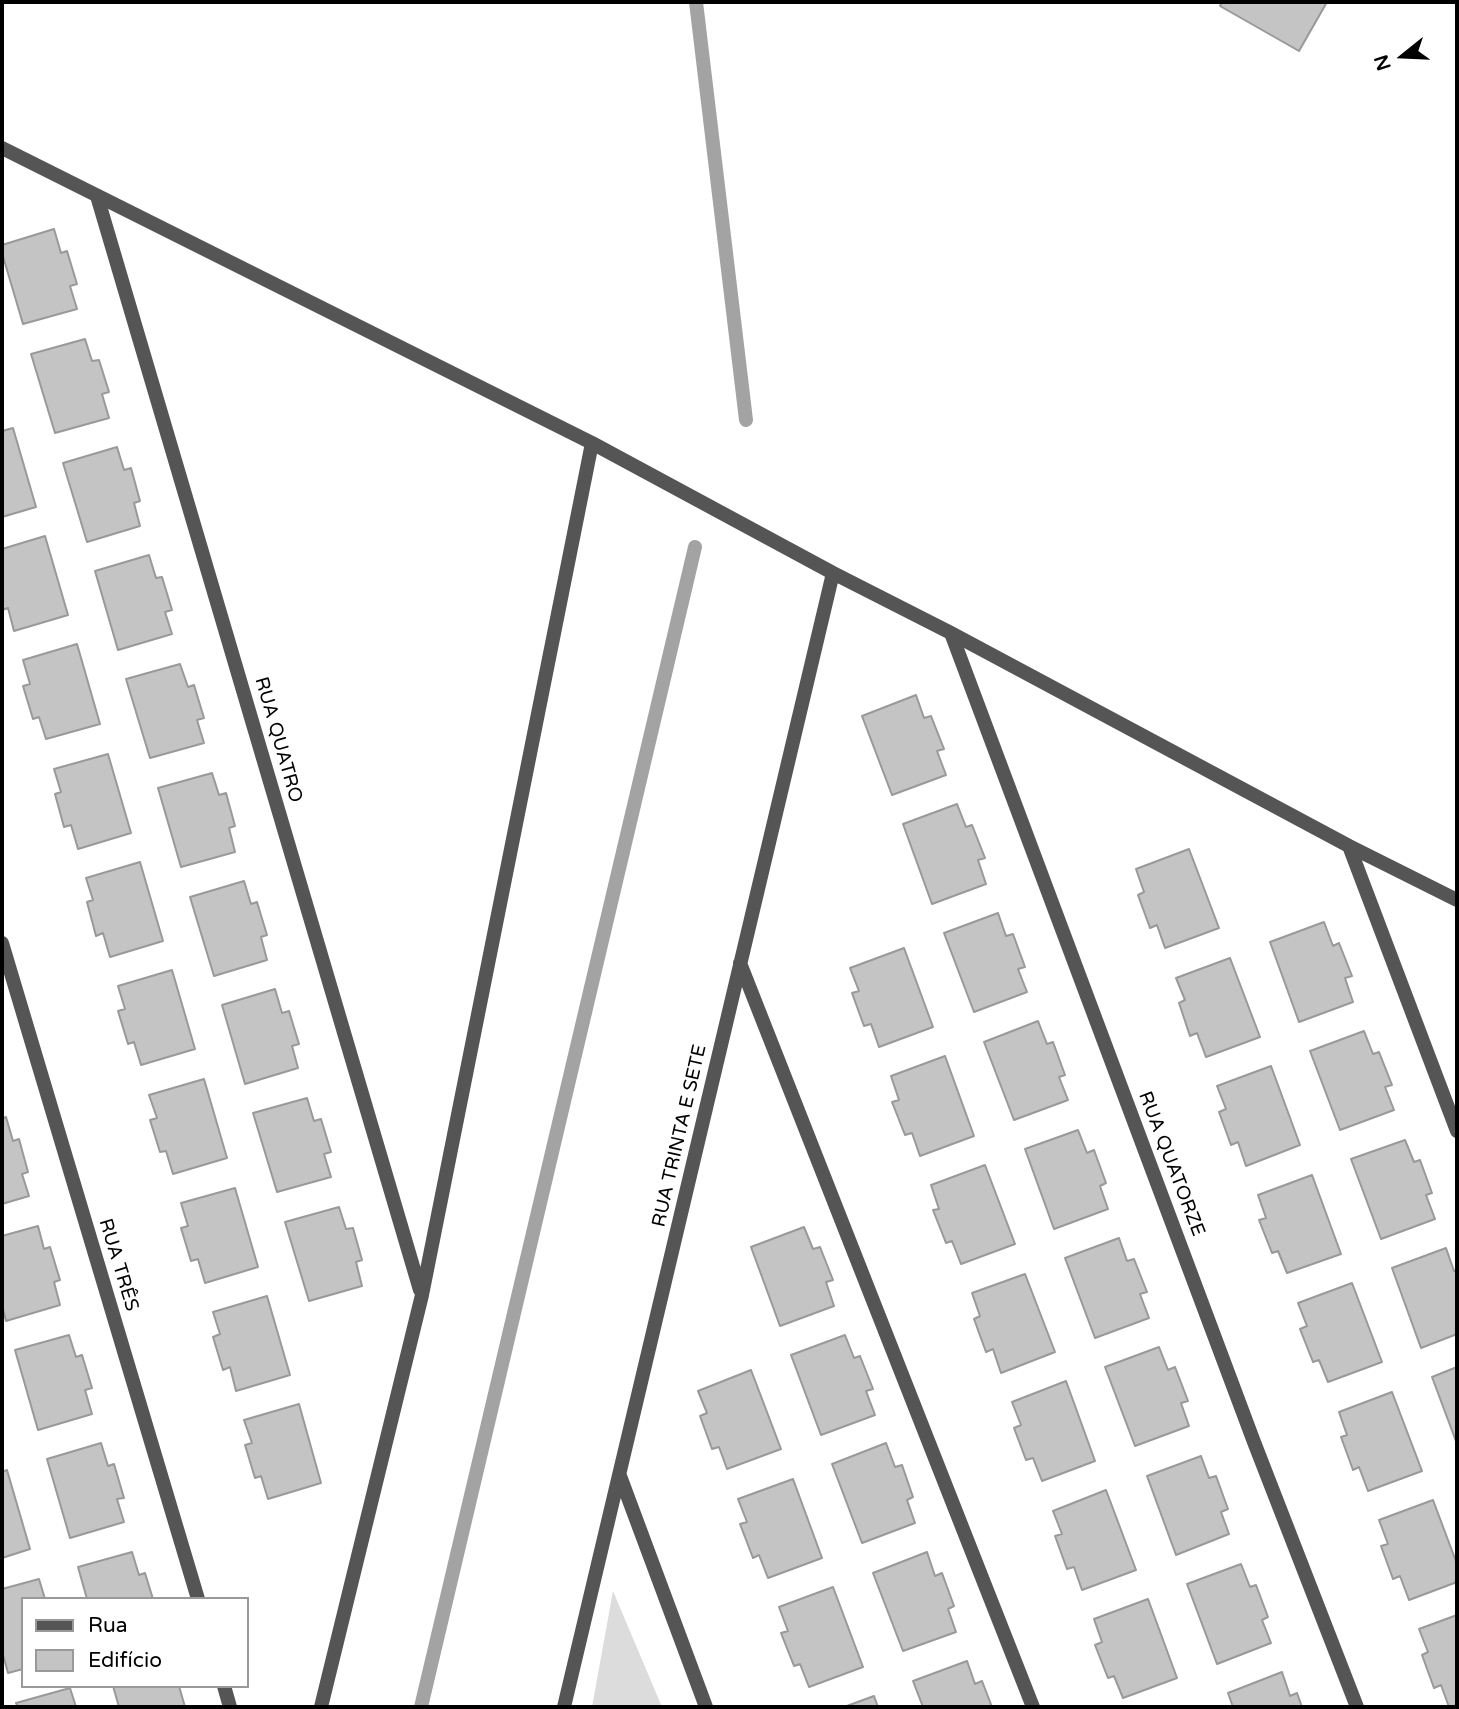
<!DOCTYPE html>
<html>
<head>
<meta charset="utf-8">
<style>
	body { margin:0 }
	#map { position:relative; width:1459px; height:1709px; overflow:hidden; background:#fff; font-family:"Varela Round",sans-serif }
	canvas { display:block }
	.frame { position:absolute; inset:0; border:4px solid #000; pointer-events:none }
	.legend { position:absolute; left:21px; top:1597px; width:228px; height:91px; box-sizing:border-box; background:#fff; border:2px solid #999; margin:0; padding:9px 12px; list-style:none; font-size:21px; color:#000 }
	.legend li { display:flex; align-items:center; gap:14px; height:35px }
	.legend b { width:35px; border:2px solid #999 }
	.north { position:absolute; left:1368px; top:21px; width:70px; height:70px; -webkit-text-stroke:5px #fff; paint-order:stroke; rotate:252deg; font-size:19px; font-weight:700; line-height:28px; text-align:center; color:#000 }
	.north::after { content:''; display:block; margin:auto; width:24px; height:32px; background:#000; clip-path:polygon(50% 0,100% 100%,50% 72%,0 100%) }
</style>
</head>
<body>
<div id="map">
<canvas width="1459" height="1709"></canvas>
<div class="frame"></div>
<ul class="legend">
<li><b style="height:9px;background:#555"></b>Rua</li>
<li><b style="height:19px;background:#c4c4c4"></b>Edifício</li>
</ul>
<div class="north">N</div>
</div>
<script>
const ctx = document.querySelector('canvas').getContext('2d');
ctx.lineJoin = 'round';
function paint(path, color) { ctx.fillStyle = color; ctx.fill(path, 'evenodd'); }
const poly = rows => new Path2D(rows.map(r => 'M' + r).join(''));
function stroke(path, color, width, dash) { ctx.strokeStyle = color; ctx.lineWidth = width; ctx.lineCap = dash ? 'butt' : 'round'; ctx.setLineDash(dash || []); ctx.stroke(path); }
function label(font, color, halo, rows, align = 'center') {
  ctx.font = font + ' "Varela Round",sans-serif'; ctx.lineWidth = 6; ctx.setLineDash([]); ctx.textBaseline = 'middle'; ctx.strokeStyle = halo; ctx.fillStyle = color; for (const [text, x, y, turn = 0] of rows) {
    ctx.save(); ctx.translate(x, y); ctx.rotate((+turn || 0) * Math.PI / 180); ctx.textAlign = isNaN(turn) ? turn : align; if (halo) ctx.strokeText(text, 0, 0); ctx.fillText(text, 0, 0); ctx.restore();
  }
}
paint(poly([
	[613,1591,662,1707,592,1707]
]), '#dcdcdc');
stroke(poly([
	[696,2,746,420],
	[421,1707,695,547]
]), '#a3a3a3', 14);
const building = poly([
	[1222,2,1327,2,1299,51,1220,6,1222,2],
	[54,229,61,253,67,251,77,284,70,286,77,309,23,324,2,253,2,245,54,229],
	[85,339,92,361,99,360,109,392,102,394,109,418,55,433,31,354,85,339],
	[13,428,36,507,2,517,2,431,13,428],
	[117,447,124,470,131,468,140,501,134,503,140,526,87,542,63,463,117,447],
	[45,536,68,615,14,631,8,608,2,610,2,549,45,536],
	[149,555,156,578,162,577,172,610,165,612,172,634,118,650,95,571,149,555],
	[77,644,100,724,46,739,39,717,33,719,23,686,30,684,23,660,77,644],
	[180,664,188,687,194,685,204,718,197,720,204,743,150,758,126,679,180,664],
	[916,695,924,718,931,716,944,749,937,751,946,775,892,795,862,716,916,695],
	[108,754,131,833,78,849,71,825,64,827,55,794,61,792,54,769,108,754],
	[212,773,219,795,226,793,235,826,229,828,235,852,181,867,158,788,212,773],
	[957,804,966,827,972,825,985,858,978,860,986,884,932,904,903,824,957,804],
	[1189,849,1219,928,1165,948,1157,925,1150,928,1138,895,1144,892,1136,869,1189,849],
	[140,862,163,941,110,957,103,933,96,936,87,902,93,900,86,878,140,862],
	[244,881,251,904,257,902,267,935,261,937,267,960,214,976,190,897,244,881],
	[998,913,1006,936,1013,934,1025,967,1018,969,1027,992,974,1012,944,933,998,913],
	[1324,922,1333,946,1339,943,1352,976,1345,978,1353,1002,1299,1022,1270,942,1324,922],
	[904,948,933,1027,879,1047,871,1024,864,1026,852,993,859,991,850,968,904,948],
	[1230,958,1260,1037,1206,1057,1197,1033,1190,1036,1179,1003,1185,1000,1176,978,1230,958],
	[172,970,195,1049,141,1065,134,1042,128,1044,118,1011,125,1009,118,986,172,970],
	[275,989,282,1013,289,1011,299,1044,292,1046,298,1068,245,1084,222,1005,275,989],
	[1038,1021,1047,1044,1053,1042,1065,1075,1059,1077,1068,1100,1014,1120,984,1042,1038,1021],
	[1364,1031,1373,1054,1379,1052,1392,1085,1385,1087,1394,1110,1340,1130,1310,1051,1364,1031],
	[945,1056,974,1136,920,1156,912,1133,905,1135,892,1102,899,1100,891,1076,945,1056],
	[1271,1066,1300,1145,1246,1166,1238,1142,1231,1145,1219,1112,1226,1109,1217,1086,1271,1066],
	[204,1079,227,1158,173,1174,166,1151,160,1152,150,1120,157,1118,149,1095,204,1079],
	[307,1098,314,1121,321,1119,331,1152,324,1154,331,1177,277,1192,253,1113,307,1098],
	[6,1117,13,1141,19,1139,28,1172,22,1174,29,1196,2,1204,2,1119,6,1117],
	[1078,1130,1087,1153,1094,1150,1106,1183,1100,1186,1108,1209,1054,1229,1025,1149,1078,1130],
	[1405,1140,1414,1162,1420,1160,1432,1193,1426,1195,1435,1219,1381,1239,1351,1159,1405,1140],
	[985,1165,1015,1244,961,1264,952,1241,946,1243,933,1210,939,1209,931,1185,985,1165],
	[1312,1175,1341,1254,1287,1273,1278,1251,1272,1253,1259,1220,1266,1218,1258,1195,1312,1175],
	[235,1188,258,1267,205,1283,198,1259,191,1261,181,1228,188,1226,181,1203,235,1188],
	[339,1207,346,1229,353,1228,362,1260,356,1262,362,1286,309,1301,285,1222,339,1207],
	[38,1226,44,1249,50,1247,60,1280,54,1282,60,1305,6,1321,2,1305,2,1236,38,1226],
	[804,1227,813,1249,820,1247,833,1280,826,1282,834,1306,780,1326,751,1247,804,1227],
	[1119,1238,1127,1261,1134,1259,1147,1292,1140,1294,1149,1318,1095,1338,1065,1258,1119,1238],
	[1446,1248,1454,1271,1457,1270,1457,1334,1421,1348,1392,1268,1446,1248],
	[1025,1274,1055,1352,1001,1373,993,1349,986,1352,974,1319,980,1316,972,1293,1025,1274],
	[1352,1283,1382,1362,1328,1382,1319,1360,1313,1362,1300,1329,1307,1326,1298,1303,1352,1283],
	[267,1296,290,1375,236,1391,230,1367,223,1370,213,1337,220,1334,213,1312,267,1296],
	[69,1335,76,1357,82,1355,92,1388,85,1390,92,1414,38,1430,15,1350,69,1335],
	[845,1335,854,1358,860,1356,873,1389,866,1391,875,1415,821,1435,791,1355,845,1335],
	[1159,1347,1168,1370,1175,1367,1188,1401,1181,1403,1189,1426,1135,1446,1105,1367,1159,1347],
	[1457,1367,1457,1444,1432,1377,1457,1367],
	[751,1370,781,1449,727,1469,719,1447,712,1449,700,1416,707,1413,698,1391,751,1370],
	[1066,1381,1095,1461,1042,1481,1033,1458,1026,1460,1014,1428,1021,1425,1012,1402,1066,1381],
	[1392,1392,1422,1471,1368,1491,1359,1467,1353,1470,1341,1437,1347,1435,1339,1412,1392,1392],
	[299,1404,321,1483,268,1499,261,1476,255,1478,245,1445,252,1443,244,1420,299,1404],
	[101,1443,108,1466,114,1464,124,1498,117,1499,124,1522,70,1538,47,1459,101,1443],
	[886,1443,895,1467,902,1465,913,1497,907,1500,915,1523,862,1543,832,1464,886,1443],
	[1201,1456,1209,1478,1216,1476,1228,1509,1221,1512,1229,1534,1176,1555,1147,1476,1201,1456],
	[7,1470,30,1549,2,1558,2,1472,7,1470],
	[793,1479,822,1558,768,1578,759,1555,753,1558,740,1524,747,1522,738,1499,793,1479],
	[1106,1490,1136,1570,1082,1590,1074,1567,1067,1569,1055,1536,1062,1534,1053,1511,1106,1490],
	[1433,1500,1457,1564,1457,1582,1409,1600,1400,1576,1393,1579,1381,1546,1388,1544,1379,1520,1433,1500],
	[132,1552,139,1575,145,1573,153,1599,87,1599,78,1567,132,1552],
	[927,1552,935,1576,942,1573,954,1606,948,1609,956,1632,903,1651,873,1573,927,1552],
	[1241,1564,1250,1587,1256,1585,1268,1617,1262,1620,1271,1643,1217,1664,1187,1584,1241,1564],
	[39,1579,45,1599,23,1599,23,1669,8,1673,2,1651,2,1589,39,1579],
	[833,1587,863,1667,809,1687,800,1664,794,1666,781,1633,788,1631,779,1607,833,1587],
	[1148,1599,1177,1678,1123,1698,1114,1676,1108,1678,1095,1645,1102,1642,1094,1619,1148,1599],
	[1457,1615,1457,1705,1449,1707,1441,1685,1434,1688,1422,1655,1428,1652,1419,1629,1457,1615],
	[967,1661,975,1684,982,1681,992,1707,923,1707,913,1681,967,1661],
	[1282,1672,1290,1696,1297,1693,1302,1707,1233,1707,1228,1693,1282,1672],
	[113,1686,179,1686,185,1707,119,1707,113,1686],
	[70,1688,76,1707,18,1707,16,1703,70,1688],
	[874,1696,878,1707,844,1707,874,1696]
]);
paint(building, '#c4c4c4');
stroke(building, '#999', 2);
stroke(poly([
	[2,148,592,443,833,573,951,633,1349,846,1457,900],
	[97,196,420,1290],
	[951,633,1254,1442,1357,1707],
	[1349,846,1457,1131],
	[2,943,198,1599],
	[740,963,1033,1707],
	[620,1476,706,1707],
	[224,1686,230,1707],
	[321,1707,422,1295,592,443],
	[564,1707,833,573]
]), '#555', 14);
label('19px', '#000', '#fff', [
	["RUA QUATRO",278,740,74],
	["RUA TRINTA E SETE",680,1136,-77],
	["RUA QUATORZE",1171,1164,69],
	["RUA TRÊS",118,1265,73]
]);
</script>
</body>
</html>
